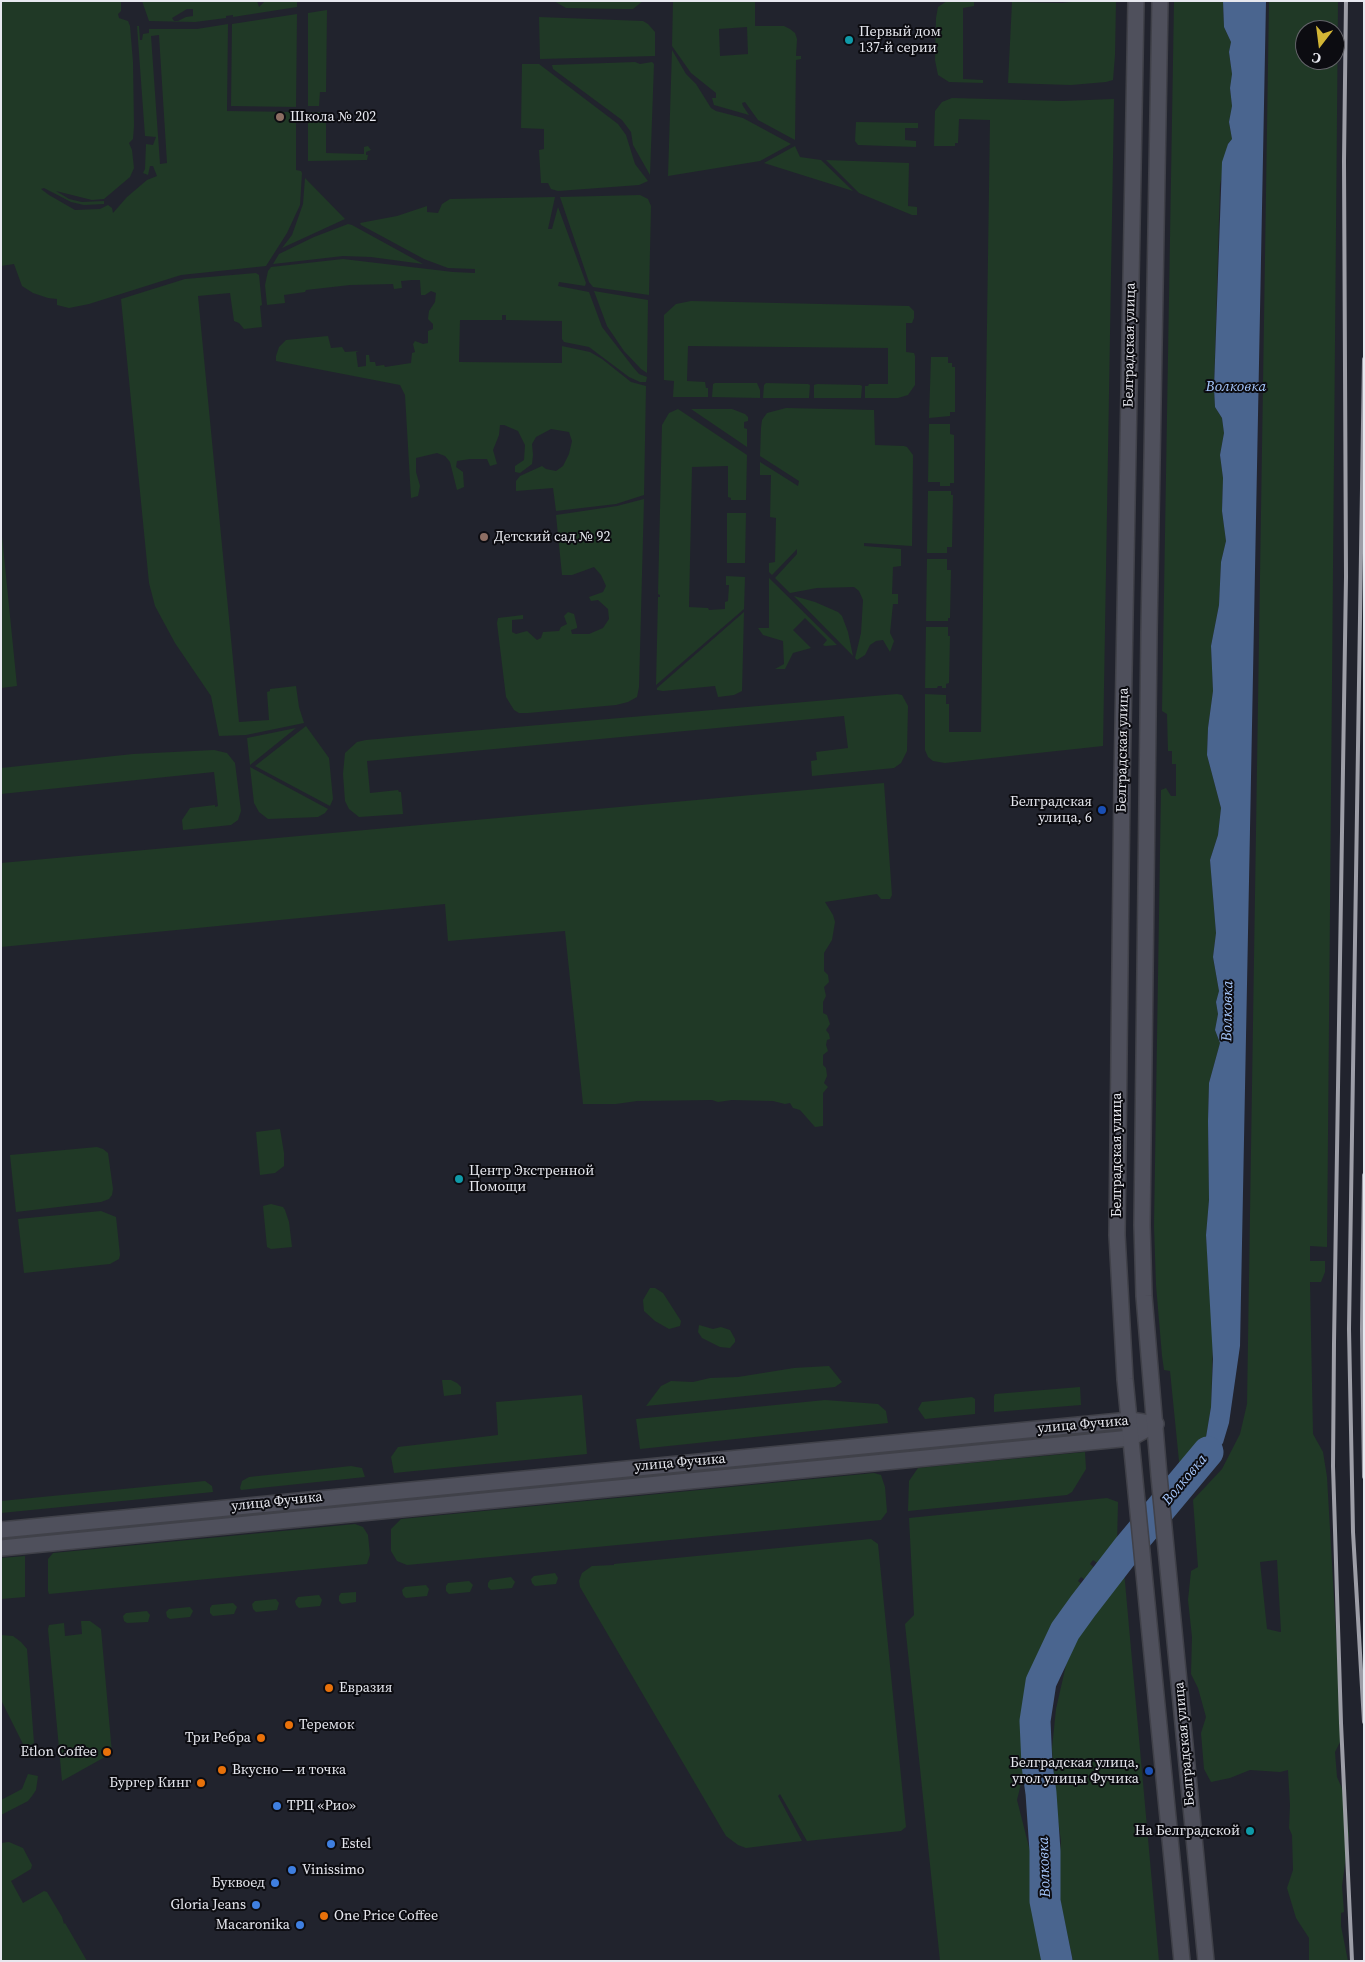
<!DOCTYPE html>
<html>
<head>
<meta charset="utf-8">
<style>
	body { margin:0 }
	#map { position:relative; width:1365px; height:1962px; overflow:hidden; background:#21232d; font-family:"Source Serif 4",serif }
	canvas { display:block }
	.frame { position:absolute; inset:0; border:2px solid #e7e8ef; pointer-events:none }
	.north { position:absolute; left:1295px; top:20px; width:50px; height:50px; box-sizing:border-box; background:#0c0c11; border:1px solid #64646a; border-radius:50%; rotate:195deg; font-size:14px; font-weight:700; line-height:20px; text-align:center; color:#e7e8ef }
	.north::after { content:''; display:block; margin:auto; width:18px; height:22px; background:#d3b635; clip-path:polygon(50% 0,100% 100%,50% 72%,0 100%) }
</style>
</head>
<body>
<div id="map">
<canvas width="1365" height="1962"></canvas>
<div class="frame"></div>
<div class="north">С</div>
</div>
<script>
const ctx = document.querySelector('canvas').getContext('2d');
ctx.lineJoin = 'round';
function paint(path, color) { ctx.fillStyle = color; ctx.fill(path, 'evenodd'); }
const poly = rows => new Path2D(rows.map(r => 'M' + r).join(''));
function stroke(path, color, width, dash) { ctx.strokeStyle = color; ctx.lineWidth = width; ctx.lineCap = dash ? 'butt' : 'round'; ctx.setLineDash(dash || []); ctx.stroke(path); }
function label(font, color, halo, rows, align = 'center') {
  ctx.font = font + ' "Source Serif 4",serif'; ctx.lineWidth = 4; ctx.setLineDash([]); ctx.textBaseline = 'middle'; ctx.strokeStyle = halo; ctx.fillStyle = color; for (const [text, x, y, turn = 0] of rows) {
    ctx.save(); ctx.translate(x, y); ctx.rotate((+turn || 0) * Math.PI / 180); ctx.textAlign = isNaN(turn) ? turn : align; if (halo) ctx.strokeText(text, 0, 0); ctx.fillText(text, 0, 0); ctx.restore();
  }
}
paint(poly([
	[1,1,121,1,121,11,118,14,119,18,128,21,130,26,133,62,134,126,133,139,129,143,132,150,134,168,130,177,104,199,92,200,56,191,69,199,82,202,104,201,104,204,84,205,71,202,44,188,41,189,49,195,75,210,100,209,108,205,112,208,113,213,127,197,147,180,157,176,153,166,150,166,148,175,143,173,145,169,146,144,153,145,156,137,145,136,137,26,139,26,140,40,142,40,143,34,149,33,149,29,197,29,228,24,227,111,296,112,296,170,301,171,302,173,300,205,287,233,266,266,181,275,89,304,69,308,57,305,57,299,48,298,33,293,22,286,14,264,1,266],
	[159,35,167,163,160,164,151,36],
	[142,1,257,1,259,7,265,1,297,1,297,7,233,17,233,15,226,16,226,18,195,22,149,21],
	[187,9,193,9,193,16,186,17,178,21,174,21,172,18],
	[554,1,643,1,633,9,622,9,566,8],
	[673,1,755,1,755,26,784,26,790,29,795,33,797,39,796,56,801,56,801,59,796,60,795,140,758,120,745,102,742,103,743,106,749,115,714,105,712,98,716,98,716,93,691,73,672,46],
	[747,27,748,54,720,56,719,29],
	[947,1,974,1,974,6,963,8,963,79,983,80,983,83,949,82,938,75,935,60,936,18,938,7],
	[1081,1,1116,1,1115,55,1113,80,1106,82,1071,85,1008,83,1012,2,1062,3],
	[1174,1,1223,1,1224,27,1231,42,1229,52,1232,74,1230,88,1232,106,1229,122,1232,139,1228,144,1220,185,1214,388,1215,407,1222,418,1224,433,1220,455,1223,478,1222,511,1226,541,1221,562,1219,605,1211,646,1213,691,1208,728,1207,755,1221,808,1218,835,1210,860,1216,933,1213,957,1219,991,1216,1002,1218,1014,1215,1030,1220,1043,1209,1083,1208,1121,1209,1200,1206,1235,1213,1339,1211,1407,1205,1443,1192,1460,1180,1471,1170,1371,1164,1370,1162,1356,1156,1285,1154,1226,1161,790,1166,788,1171,796,1176,796,1176,764,1172,764,1172,751,1168,751,1167,714,1162,711],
	[1269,1,1338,1,1327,1247,1310,1246,1310,1261,1325,1261,1325,1272,1321,1282,1310,1282,1313,1434,1323,1452,1327,1477,1342,1738,1335,1752,1337,1777,1345,1795,1349,1834,1342,1886,1344,1912,1341,1913,1341,1926,1348,1961,1309,1961,1309,1938,1296,1918,1287,1888,1293,1870,1292,1835,1289,1828,1290,1805,1288,1770,1280,1772,1250,1770,1230,1778,1211,1782,1204,1769,1201,1733,1206,1717,1198,1688,1191,1674,1192,1637,1188,1600,1191,1571,1198,1567,1193,1500,1222,1469,1240,1434,1247,1404],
	[1305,30,1335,30,1335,60,1305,60],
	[1277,1560,1281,1632,1280,1632,1267,1629,1260,1562],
	[327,10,326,92,320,92,319,106,308,106,308,13],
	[297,14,296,107,231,106,232,24],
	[539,17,643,21,648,24,655,32,655,56,540,59],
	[672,50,686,74,696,84,711,108,716,111,743,118,791,144,760,161,668,176],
	[635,62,640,64,652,62,654,64,650,175,633,145,631,132,622,120,553,69,552,65],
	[522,64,539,64,618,124,626,135,635,164,648,181,639,185,558,191,551,189,548,183,541,183,539,150,544,149,544,129,521,128],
	[952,98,1062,101,1114,99,1103,746,945,763,933,761,928,757,925,750,925,694,946,695,946,704,949,704,949,732,981,732,990,120,959,119,958,143,955,143,955,146,934,146,935,111,942,102],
	[308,112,326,112,326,153,364,154,364,147,368,146,371,150,366,152,366,155,368,155,367,160,308,161],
	[856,122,918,123,918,128,905,128,905,140,916,141,916,147,858,145,855,141],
	[795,146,800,157,821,160,853,191,764,163],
	[826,160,909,163,908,206,917,207,917,215,912,215,859,193],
	[305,178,345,219,282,248,292,235,303,204],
	[640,195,648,199,651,206,649,295,593,287,589,282,560,197],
	[555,197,548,229,552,229,558,207,586,283,585,286,559,282,558,286,589,292,602,327,633,367,639,374,647,377,646,382,640,382,629,377,589,347,564,342,562,339,562,321,506,320,506,315,502,315,502,320,460,320,459,362,562,363,562,346,590,352,602,359,631,382,646,386,644,495,616,504,556,511,553,488,516,491,516,481,520,476,542,466,546,469,556,471,563,466,569,454,572,441,569,432,551,429,536,437,532,444,533,455,532,464,520,473,515,472,515,466,524,460,525,445,518,431,504,425,500,425,499,435,493,450,497,464,490,466,487,459,470,459,457,461,456,467,463,472,464,487,457,490,450,462,445,456,437,453,416,458,416,472,420,486,418,496,411,498,405,395,400,385,276,361,276,356,279,347,286,340,328,336,331,348,342,347,345,352,359,351,356,352,358,367,366,366,366,355,369,355,370,362,375,362,376,366,384,365,385,367,411,363,412,353,415,352,413,344,415,341,423,344,428,343,428,331,433,329,433,324,428,319,429,311,435,302,436,293,431,291,425,295,421,295,420,280,412,280,401,281,402,288,394,289,393,284,350,285,306,290,305,292,284,295,285,303,267,305,265,285,268,271,271,267,343,259,453,272,475,273,475,269,448,268,424,259,361,225,360,223,397,216,427,206,427,212,438,213,442,204,450,199],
	[348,224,352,225,423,264,371,257,343,256,273,264,279,254,314,237],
	[256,273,259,275,262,305,260,306,262,327,244,329,239,323,234,321,230,293,198,296,239,722,269,720,267,692,270,691,270,689,296,686,299,707,304,723,246,735,219,736,211,696,175,643,155,606,149,583,121,299,185,279],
	[594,291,648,300,647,373,641,369,624,351,607,326],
	[691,301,909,306,914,311,914,318,912,323,906,323,906,352,914,353,915,356,915,385,908,395,898,398,865,398,865,386,868,386,869,384,888,384,888,348,688,346,687,381,705,382,706,388,708,388,708,397,673,397,674,381,664,380,664,315,676,304],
	[931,357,948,357,948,363,952,363,952,367,955,367,955,412,950,412,950,416,929,418],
	[715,383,757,383,760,390,760,398,712,397,713,384],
	[766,383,808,384,810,385,809,398,763,398,764,385],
	[817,384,860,385,862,386,861,398,814,398,814,385],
	[786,408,874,410,875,445,904,446,907,447,913,455,912,546,864,543,864,546,901,549,901,566,893,567,892,594,898,594,898,604,893,604,890,633,894,641,890,652,883,640,876,641,870,645,865,655,857,660,855,658,861,633,863,600,859,591,854,587,817,588,790,593,775,578,797,554,797,549,772,575,769,572,769,563,775,562,776,518,770,517,771,475,760,475,760,462,798,486,799,481,760,456,761,428,762,420,767,413],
	[678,409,747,455,746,500,731,500,731,498,728,497,728,466,692,467,689,607,708,608,709,610,725,609,725,602,728,601,729,585,726,585,726,576,745,577,744,609,656,685,658,597,660,597,660,595,658,594,662,425,669,413],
	[691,409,732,409,745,414,748,417,748,421,744,422,744,428,747,429,747,447],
	[929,424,950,424,950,434,954,435,954,483,950,483,950,486,940,486,940,482,928,482],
	[928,491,951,491,951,495,953,495,952,547,947,547,947,553,927,553],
	[644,499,639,687,637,697,628,702,616,705,528,713,519,713,514,710,506,697,497,623,498,618,523,615,523,619,512,620,512,632,516,634,527,631,537,640,541,638,543,632,559,631,561,627,567,624,564,616,568,612,574,614,577,626,577,628,571,630,572,634,589,634,603,628,609,619,608,609,598,600,591,601,589,597,603,592,606,586,601,575,594,567,572,575,562,575,556,515,617,506],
	[727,513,746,513,745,563,727,563],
	[1,526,17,686,1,688],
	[927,559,947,559,947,570,951,570,950,618,948,618,948,621,926,621],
	[769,578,837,645,825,646,823,645,827,640,805,618,793,630,811,648,793,653,785,669,775,669,784,664,783,641,763,635,758,628,769,628],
	[794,596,815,602,838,612,842,616,848,632,853,656],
	[744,612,742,691,734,695,718,697,715,686,663,691,657,690,657,688],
	[926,627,948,627,948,636,950,636,949,683,946,684,946,688,942,688,942,686,938,686,937,688,925,688],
	[897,694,902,695,908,706,907,751,901,763,894,768,812,776,811,761,817,760,816,752,848,748,844,716,367,761,370,793,398,790,399,792,401,792,403,814,359,817,349,809,345,801,343,774,345,753,357,742,366,740],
	[306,726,329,758,333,799,330,806,255,766],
	[296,728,250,765,247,738],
	[214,750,227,753,235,763,241,811,238,820,231,825,183,830,182,820,190,808,215,805,215,807,218,806,214,772,1,794,1,768,133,754],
	[250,767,328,809,325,813,318,817,268,819,259,812,254,803],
	[884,783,892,895,890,899,881,899,877,894,825,902,833,915,835,922,832,940,824,953,824,971,828,975,829,982,824,987,826,996,823,1002,823,1013,827,1015,830,1024,826,1030,829,1034,830,1039,827,1040,826,1045,828,1051,823,1055,823,1065,826,1068,827,1076,824,1083,828,1087,823,1093,823,1126,815,1127,800,1110,793,1108,790,1103,785,1104,773,1101,732,1100,718,1102,712,1100,637,1101,616,1104,583,1104,565,931,448,941,445,904,1,947,1,863],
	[280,1129,284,1153,284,1166,275,1173,260,1175,256,1132],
	[97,1147,103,1149,108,1153,113,1189,112,1195,109,1199,101,1202,16,1212,10,1155],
	[271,1204,283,1207,285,1210,289,1222,292,1247,271,1249,267,1247,263,1206],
	[101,1211,116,1217,120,1255,119,1259,110,1264,24,1273,18,1219],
	[650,1288,655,1288,663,1293,681,1321,680,1326,669,1329,655,1321,644,1311,643,1300],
	[699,1325,713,1329,721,1327,730,1330,735,1339,735,1342,730,1348,720,1347,702,1338,698,1332],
	[829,1366,842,1382,835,1387,646,1406,661,1386,671,1381,693,1382,710,1378,738,1377,794,1368],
	[442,1380,451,1380,457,1383,461,1387,461,1394,444,1396],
	[1080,1387,1081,1405,994,1412,994,1396,995,1394],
	[582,1395,587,1454,394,1473,391,1457,398,1447,498,1435,496,1402],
	[972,1397,975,1399,975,1414,925,1419,918,1409,922,1402],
	[825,1400,878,1404,886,1411,888,1423,640,1449,636,1419],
	[1085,1452,1086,1469,1072,1492,1067,1495,908,1511,909,1481,918,1468],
	[351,1466,362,1468,365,1477,241,1490,240,1488,242,1481,249,1477],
	[874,1473,881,1475,885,1487,887,1512,881,1520,407,1565,397,1561,391,1551,391,1529,401,1519],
	[205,1481,212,1486,213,1492,1,1513,1,1501],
	[1107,1498,1118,1502,1117,1545,1101,1566,1093,1560,1090,1564,1098,1571,1092,1579,1088,1582,1081,1577,1078,1581,1085,1587,1047,1637,1037,1660,1027,1703,1027,1759,1017,1800,1031,1855,1036,1923,1044,1961,940,1961,905,1624,914,1615,909,1518],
	[355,1524,363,1527,368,1535,370,1555,367,1564,49,1594,48,1591,48,1559,53,1553],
	[871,1539,878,1544,906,1827,901,1831,807,1841,780,1794,778,1796,802,1841,746,1848,738,1845,726,1836,580,1587,579,1581,582,1573,592,1566,614,1565,614,1564],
	[25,1556,25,1597,1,1599,1,1558],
	[1124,1571,1159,1961,1073,1961,1057,1885,1061,1841,1056,1806,1052,1748,1056,1709,1066,1665,1082,1626],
	[555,1573,558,1578,556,1584,535,1586,532,1583,531,1579,534,1576],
	[511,1577,515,1582,512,1588,491,1590,488,1587,488,1583,490,1580],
	[469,1581,473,1585,470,1592,449,1594,446,1591,446,1586,448,1583],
	[426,1585,429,1589,427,1596,406,1598,403,1595,402,1590,405,1587],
	[356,1592,356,1602,342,1604,339,1601,339,1596,341,1593],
	[319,1595,322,1600,320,1606,299,1608,296,1605,295,1601,298,1597],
	[276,1599,279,1603,277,1610,256,1612,253,1609,252,1604,255,1601],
	[233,1603,237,1607,234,1614,213,1616,210,1613,210,1608,212,1605],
	[190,1607,193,1611,190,1617,170,1619,167,1617,166,1612,169,1609],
	[147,1611,150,1615,148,1622,127,1623,124,1621,123,1616,126,1613],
	[81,1621,90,1621,101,1629,112,1753,62,1781,48,1629,49,1625,64,1623,65,1636,82,1634],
	[1,1635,13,1636,21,1642,27,1649,34,1743,25,1748,1,1700],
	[28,1774,38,1776,36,1790,32,1796,28,1801,1,1815,1,1800,22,1789],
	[9,1842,23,1848,32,1865,31,1869,11,1881,23,1903,44,1891,47,1892,62,1917,64,1924,65,1923,87,1961,1,1961,1,1843]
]), '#203926');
paint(poly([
	[1223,1,1266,1,1240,1346,1229,1423,1223,1443,1185,1493,1182,1490,1180,1471,1192,1460,1205,1443,1211,1407,1213,1359,1206,1235,1209,1200,1208,1121,1209,1083,1220,1043,1215,1030,1218,1014,1216,1002,1219,991,1213,957,1216,933,1210,860,1218,835,1221,808,1207,755,1208,728,1213,691,1211,646,1219,605,1221,562,1226,541,1222,511,1223,478,1220,455,1224,433,1222,418,1215,407,1214,388,1222,162,1228,144,1232,139,1229,122,1232,106,1230,88,1232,74,1229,52,1231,42,1224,27]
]), '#4a658f');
stroke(poly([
	[1057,1961,1045,1901,1045,1851,1041,1793,1037,1765,1035,1721,1041,1682,1065,1631,1083,1606,1127,1549,1208,1452]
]), '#4a658f', 31);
const street = poly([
	[1,1530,1130,1420,1156,1424],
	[1,1548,1131,1438,1156,1424]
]);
const secondary = poly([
	[1136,1,1122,783,1117,1235,1125,1379,1182,1961],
	[1160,1,1149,632,1142,1225,1144,1296,1159,1476,1206,1961]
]);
stroke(street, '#404149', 18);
stroke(secondary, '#404149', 18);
stroke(street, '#4f505c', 15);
stroke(secondary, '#4f505c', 15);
stroke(poly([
	[1346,1,1344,161,1346,577,1334,1343,1333,1466,1341,1723,1352,1961],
	[1364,359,1349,1329,1353,1532,1364,1722],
	[1364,1175,1362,1329,1364,1477]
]), '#9d9ea7', 4);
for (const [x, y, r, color] of [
	[849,40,5,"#0f9aa8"],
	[280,117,5,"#8d6e63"],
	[484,537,5,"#8d6e63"],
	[1102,810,5,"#1a4fb4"],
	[459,1179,5,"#0f9aa8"],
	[329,1688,5,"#e8710a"],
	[289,1725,5,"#e8710a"],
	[261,1738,5,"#e8710a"],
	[107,1752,5,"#e8710a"],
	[222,1770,5,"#e8710a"],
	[1149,1771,5,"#1a4fb4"],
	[201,1783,5,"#e8710a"],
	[277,1806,5,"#3f7fe0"],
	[1250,1831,5,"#0f9aa8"],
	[331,1844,5,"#3f7fe0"],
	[292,1870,5,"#3f7fe0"],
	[275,1883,5,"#3f7fe0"],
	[256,1905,5,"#3f7fe0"],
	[324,1916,5,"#e8710a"],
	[300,1925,5,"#3f7fe0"]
]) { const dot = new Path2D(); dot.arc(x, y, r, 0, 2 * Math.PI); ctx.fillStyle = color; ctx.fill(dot); stroke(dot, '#0c0c11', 2); }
label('14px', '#e7e8ef', '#0c0c11', [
	["Первый дом",859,32],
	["137-й серии",859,48],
	["Школа № 202",290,117],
	["Детский сад № 92",494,537],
	["Белградская",1092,802,"right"],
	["улица, 6",1092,818,"right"],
	["Центр Экстренной",469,1171],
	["Помощи",469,1187],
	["Евразия",339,1688],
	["Теремок",299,1725],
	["Три Ребра",251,1738,"right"],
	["Etlon Coffee",97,1752,"right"],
	["Белградская улица,",1139,1763,"right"],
	["угол улицы Фучика",1139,1779,"right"],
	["Вкусно — и точка",232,1770],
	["Бургер Кинг",191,1783,"right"],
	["ТРЦ «Рио»",287,1806],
	["На Белградской",1240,1831,"right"],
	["Estel",341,1844],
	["Vinissimo",302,1870],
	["Буквоед",265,1883,"right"],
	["Gloria Jeans",246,1905,"right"],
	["One Price Coffee",334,1916],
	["Macaronika",290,1925,"right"]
], 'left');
label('14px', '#e7e8ef', '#0c0c11', [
	["Белградская улица",1130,345,-89],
	["Белградская улица",1123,750,-89],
	["Белградская улица",1117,1155,-90],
	["улица Фучика",1083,1425,-5],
	["улица Фучика",680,1463,-5],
	["улица Фучика",277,1502,-6],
	["Белградская улица",1185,1744,-95]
]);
label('italic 15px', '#a5c6fb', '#0c0c11', [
	["Волковка",1236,387],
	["Волковка",1228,1011,-89],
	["Волковка",1185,1480,-50],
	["Волковка",1045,1867,-92]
]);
</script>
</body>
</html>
